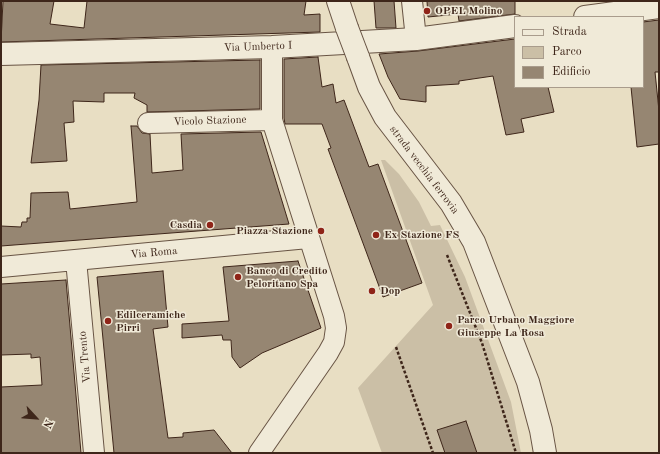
<!DOCTYPE html>
<html>
<head>
<meta charset="utf-8">
<style>
	body { margin:0 }
	#map { position:relative; width:660px; height:454px; overflow:hidden; background:#e8dec3; font-family:"Old Standard TT",serif }
	canvas { display:block }
	.frame { position:absolute; inset:0; border:2px solid #3e261a; pointer-events:none }
	.legend { position:absolute; left:514px; top:16px; width:130px; height:72px; box-sizing:border-box; background:#f0ead8; border:1px solid #a99c8c; margin:0; padding:5px 7px; list-style:none; font-size:12px; color:#3e261a }
	.legend li { display:flex; align-items:center; gap:8px; height:20px }
	.legend b { width:20px; border:1px solid #a99c8c }
	.north { position:absolute; left:16px; top:398px; width:40px; height:40px; -webkit-text-stroke:3px #f0ead8; paint-order:stroke; rotate:116deg; font-size:11px; font-weight:700; line-height:16px; text-align:center; color:#3e261a }
	.north::after { content:''; display:block; margin:auto; width:14px; height:18px; background:#3e261a; clip-path:polygon(50% 0,100% 100%,50% 72%,0 100%) }
</style>
</head>
<body>
<div id="map">
<canvas width="660" height="454"></canvas>
<div class="frame"></div>
<ul class="legend">
<li><b style="height:5px;background:#f0ead8"></b>Strada</li>
<li><b style="height:11px;background:#cbbfa6"></b>Parco</li>
<li><b style="height:11px;background:#968672"></b>Edificio</li>
</ul>
<div class="north">N</div>
</div>
<script>
const ctx = document.querySelector('canvas').getContext('2d');
ctx.lineJoin = 'round';
function paint(path, color) { ctx.fillStyle = color; ctx.fill(path, 'evenodd'); }
const poly = rows => new Path2D(rows.map(r => 'M' + r).join(''));
function stroke(path, color, width, dash) { ctx.strokeStyle = color; ctx.lineWidth = width; ctx.lineCap = dash ? 'butt' : 'round'; ctx.setLineDash(dash || []); ctx.stroke(path); }
function label(font, color, halo, rows, align = 'center') {
  ctx.font = font + ' "Old Standard TT",serif'; ctx.lineWidth = 3; ctx.setLineDash([]); ctx.textBaseline = 'middle'; ctx.strokeStyle = halo; ctx.fillStyle = color; for (const [text, x, y, turn = 0] of rows) {
    ctx.save(); ctx.translate(x, y); ctx.rotate((+turn || 0) * Math.PI / 180); ctx.textAlign = isNaN(turn) ? turn : align; if (halo) ctx.strokeText(text, 0, 0); ctx.fillText(text, 0, 0); ctx.restore();
  }
}
paint(poly([
	[381,160,385,160,399,174,419,202,431,226,440,225,465,277,511,402,521,453,382,453,358,388,433,305]
]), '#cbbfa6');
const building = poly([
	[3,1,54,1,50,24,84,28,87,1,306,1,304,15,320,14,320,32,1,42,3,1],
	[374,1,394,1,396,28,376,28,374,1],
	[427,1,515,1,515,14,459,21,458,14,428,17,427,1],
	[659,20,659,72,655,72,659,111,659,144,637,147,631,87,643,87,643,22,659,20],
	[515,39,515,87,548,87,554,112,521,119,524,132,506,135,493,76,459,81,459,84,426,86,426,102,400,99,388,77,379,54,418,51,515,39],
	[318,57,322,87,333,84,336,103,344,100,369,167,378,164,422,283,383,297,328,149,331,148,322,124,285,124,284,118,284,59,318,57],
	[260,60,260,109,147,112,147,105,134,98,135,93,104,93,104,102,73,101,74,122,64,123,67,161,31,163,39,100,41,65,260,60],
	[131,126,137,126,142,133,150,134,152,173,183,170,181,134,261,132,289,224,1,246,1,226,21,227,22,222,27,222,27,218,30,218,31,193,68,192,70,209,137,202,131,126],
	[298,261,321,328,262,353,240,368,232,357,231,340,223,340,222,335,182,338,182,324,229,321,223,267,298,261],
	[163,271,168,327,153,329,168,438,183,437,183,433,214,430,232,453,114,453,97,277,163,271],
	[66,280,81,453,1,453,1,387,42,385,40,357,31,358,31,354,1,355,1,284,66,280],
	[466,421,477,453,445,453,437,430,466,421]
]);
paint(building, '#968672');
stroke(building, '#3e261a', 1);
const minor = poly([
	[412,1,416,39],
	[148,123,272,120],
	[76,260,94,453],
	[1,267,308,238],
	[259,453,328,353,334,342,336,328,334,316,272,120,272,47]
]);
const tertiary = poly([
	[338,1,347,28],
	[585,17,659,7],
	[1,54,272,47,416,39,515,26],
	[358,57,369,87,385,117,451,203,474,242,528,382,541,430,545,453]
]);
stroke(minor, '#685444', 22);
stroke(tertiary, '#685444', 24);
stroke(poly([
	[447,255,482,343,516,453],
	[396,347,433,453]
]), '#3e261a', 2.5, [3, 2]);
stroke(minor, '#f0ead8', 20);
stroke(tertiary, '#f0ead8', 22);
const tertiaryBridge = poly([
	[347,28,358,57]
]);
stroke(tertiaryBridge, '#685444', 24, []);
stroke(tertiaryBridge, '#f0ead8', 22);
for (const [x, y, r, color] of [
	[427,11,4,"#8f2418"],
	[210,225,4,"#8f2418"],
	[321,231,4,"#8f2418"],
	[376,235,4,"#8f2418"],
	[238,277,4,"#8f2418"],
	[372,291,4,"#8f2418"],
	[108,321,4,"#8f2418"],
	[449,326,4,"#8f2418"]
]) { const dot = new Path2D(); dot.arc(x, y, r, 0, 2 * Math.PI); ctx.fillStyle = color; ctx.fill(dot); stroke(dot, '#f0ead8', 1.5); }
label('bold 11px', '#3e261a', '#f0ead8', [
	["OPEL Molino",435,11],
	["Casdia",202,225,"right"],
	["Piazza Stazione",313,231,"right"],
	["Ex Stazione FS",384,235],
	["Banco di Credito",246,271],
	["Peloritano Spa",246,284],
	["Dop",380,291],
	["Edilceramiche",116,315],
	["Pirri",116,328],
	["Parco Urbano Maggiore",457,320],
	["Giuseppe La Rosa",457,333]
], 'left');
label('11px', '#3e261a', '#f0ead8', [
	["Via Umberto I",258,47,-2],
	["Vicolo Stazione",210,121,-2],
	["strada vecchia ferrovia",424,170,53],
	["Via Roma",154,253,-5],
	["Via Trento",85,357,-95]
]);
</script>
</body>
</html>
